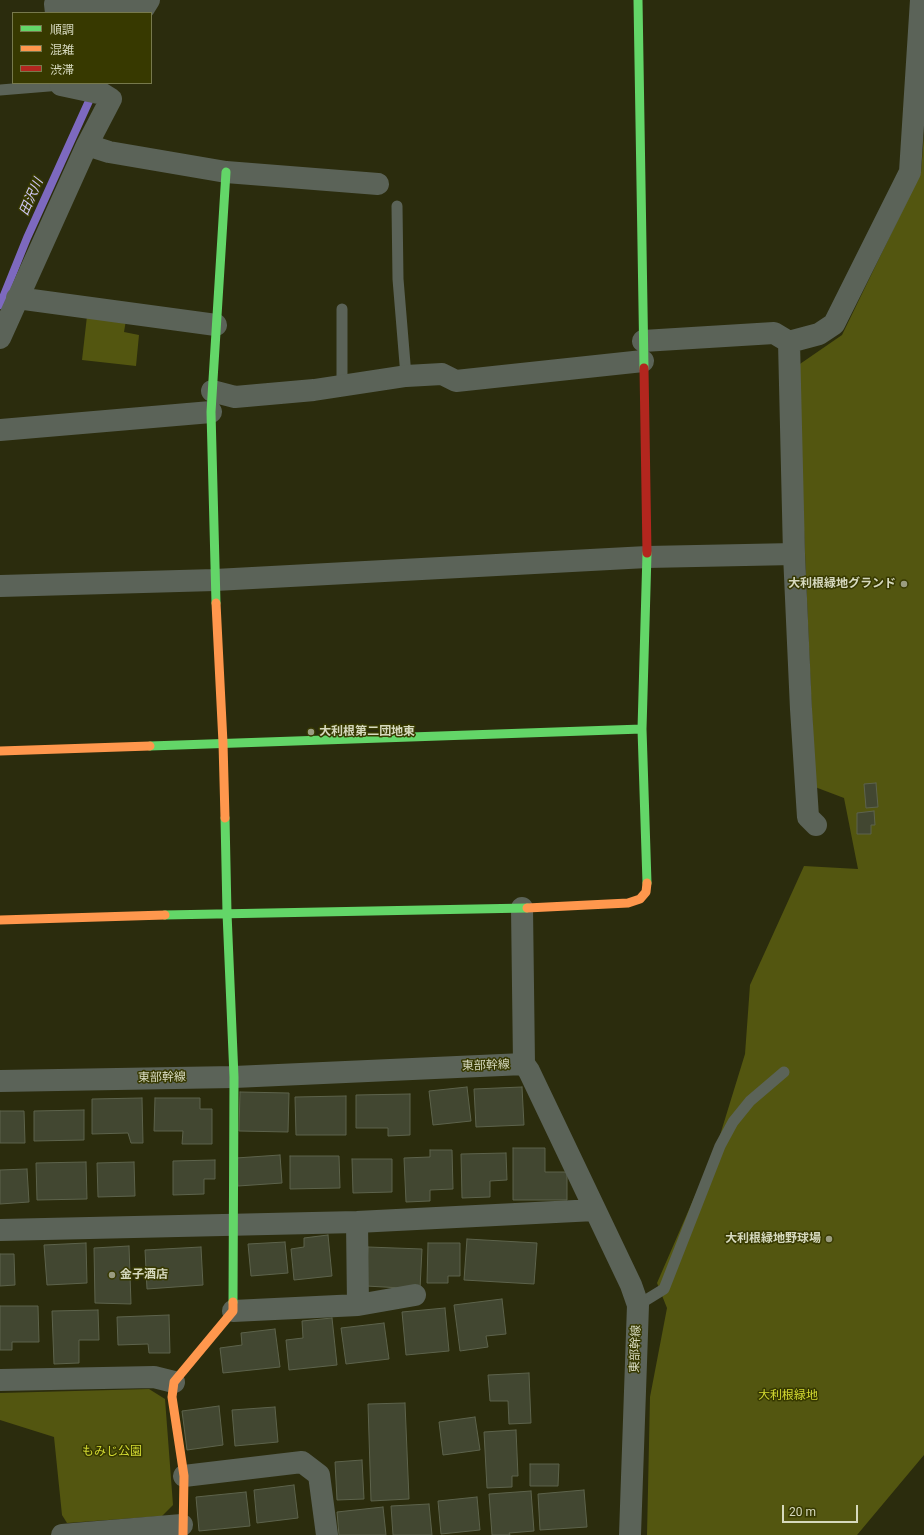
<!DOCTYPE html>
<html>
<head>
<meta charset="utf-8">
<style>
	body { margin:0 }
	#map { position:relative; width:924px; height:1535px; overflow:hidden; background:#2b2c0d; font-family:Roboto,"Noto Sans JP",sans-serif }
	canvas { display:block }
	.legend { position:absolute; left:12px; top:12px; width:140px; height:72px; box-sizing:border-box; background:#373900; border:1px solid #77794c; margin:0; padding:5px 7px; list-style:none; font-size:12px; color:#d6d9be }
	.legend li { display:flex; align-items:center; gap:8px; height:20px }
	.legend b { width:20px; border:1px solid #77794c }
	.scale { position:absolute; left:782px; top:1505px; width:76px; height:18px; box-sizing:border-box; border:2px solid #d6d9be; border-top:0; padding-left:5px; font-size:12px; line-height:14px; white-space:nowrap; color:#d6d9be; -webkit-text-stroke:3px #373900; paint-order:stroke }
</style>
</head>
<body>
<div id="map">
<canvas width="924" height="1535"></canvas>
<ul class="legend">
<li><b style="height:5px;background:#63d668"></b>順調</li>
<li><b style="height:5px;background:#ff974d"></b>混雑</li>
<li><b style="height:5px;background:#b3261e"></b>渋滞</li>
</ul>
<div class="scale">20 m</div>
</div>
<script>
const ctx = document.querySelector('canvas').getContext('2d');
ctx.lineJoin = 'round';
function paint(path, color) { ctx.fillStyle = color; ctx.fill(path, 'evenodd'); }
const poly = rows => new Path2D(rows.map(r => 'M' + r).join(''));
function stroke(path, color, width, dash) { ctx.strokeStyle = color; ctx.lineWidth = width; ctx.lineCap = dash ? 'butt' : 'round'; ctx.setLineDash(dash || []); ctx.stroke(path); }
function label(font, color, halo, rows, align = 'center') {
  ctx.font = font + ' Roboto,"Noto Sans JP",sans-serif'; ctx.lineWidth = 3; ctx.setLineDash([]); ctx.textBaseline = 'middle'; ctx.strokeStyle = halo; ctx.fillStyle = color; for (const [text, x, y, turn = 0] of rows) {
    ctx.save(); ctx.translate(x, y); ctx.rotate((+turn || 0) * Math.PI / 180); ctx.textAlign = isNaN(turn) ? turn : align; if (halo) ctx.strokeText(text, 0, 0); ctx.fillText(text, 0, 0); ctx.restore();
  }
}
paint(poly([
	[924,135,924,1455,857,1535,647,1535,650,1397,667,1308,657,1283,717,1145,745,1054,750,985,804,866,858,869,844,798,815,787,797,366,842,335,921,172],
	[87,316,126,320,124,332,139,335,136,366,82,360],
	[149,1389,165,1399,173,1505,162,1516,67,1523,62,1515,54,1437,0,1420,0,1393]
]), '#535610');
stroke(poly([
	[0,305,27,238,89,101]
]), '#7d69bf', 8);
const building = poly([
	[876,783,878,807,866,808,864,784,876,783],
	[874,811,875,825,871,825,871,834,857,834,857,813,874,811],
	[467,1087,471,1121,433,1125,429,1091,467,1087],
	[522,1087,524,1125,476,1127,474,1089,522,1087],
	[240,1092,289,1093,288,1132,239,1131,240,1092],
	[410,1094,410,1135,388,1136,388,1128,356,1128,356,1095,410,1094],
	[346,1096,346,1135,296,1135,295,1097,346,1096],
	[142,1098,143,1143,131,1143,128,1133,92,1134,92,1099,142,1098],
	[155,1098,200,1098,200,1109,212,1109,212,1144,182,1144,183,1131,154,1131,155,1098],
	[84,1110,84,1140,34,1141,34,1111,84,1110],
	[0,1111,24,1111,25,1143,0,1143,0,1111],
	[513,1148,545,1148,545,1172,567,1172,567,1200,513,1200,513,1148],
	[430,1150,452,1150,453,1189,430,1190,430,1201,406,1202,404,1158,430,1157,430,1150],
	[506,1153,507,1180,490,1181,490,1197,462,1198,461,1154,506,1153],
	[280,1155,282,1183,238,1186,236,1158,280,1155],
	[290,1156,339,1156,340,1188,290,1189,290,1156],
	[352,1159,392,1159,392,1192,353,1193,352,1159],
	[215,1160,215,1179,204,1179,204,1194,173,1195,173,1161,215,1160],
	[86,1162,87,1199,37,1200,36,1163,86,1162],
	[134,1162,135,1196,98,1197,97,1163,134,1162],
	[27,1169,29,1202,0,1204,0,1170,27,1169],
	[328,1235,332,1276,294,1280,291,1249,304,1247,304,1238,328,1235],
	[467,1239,537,1243,534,1284,464,1280,467,1239],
	[285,1242,288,1273,251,1276,248,1244,285,1242],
	[86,1243,87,1283,47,1285,44,1245,86,1243],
	[428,1243,460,1243,460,1276,448,1276,448,1283,427,1283,428,1243],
	[129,1246,131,1304,95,1303,94,1248,129,1246],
	[201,1247,203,1285,147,1289,145,1250,201,1247],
	[368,1247,422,1249,420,1289,366,1286,368,1247],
	[0,1254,14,1254,15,1285,0,1286,0,1254],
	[502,1299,506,1334,486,1336,488,1347,460,1351,454,1305,502,1299],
	[0,1306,38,1306,39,1342,12,1342,12,1350,0,1350,0,1306],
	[445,1308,449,1351,406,1355,402,1312,445,1308],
	[98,1310,99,1340,79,1340,79,1363,54,1364,52,1311,98,1310],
	[169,1315,170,1353,149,1353,148,1344,118,1345,117,1317,169,1315],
	[332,1318,337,1365,289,1370,286,1340,303,1338,302,1321,332,1318],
	[384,1323,389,1359,346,1364,341,1328,384,1323],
	[275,1329,280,1367,223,1373,220,1348,242,1345,241,1333,275,1329],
	[529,1373,531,1423,509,1424,508,1401,490,1401,488,1375,529,1373],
	[405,1403,409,1499,371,1501,368,1404,405,1403],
	[219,1406,223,1445,187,1450,182,1411,219,1406],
	[275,1407,278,1442,235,1446,232,1410,275,1407],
	[475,1417,480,1450,443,1455,439,1422,475,1417],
	[516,1430,518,1476,512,1476,512,1487,487,1488,484,1432,516,1430],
	[362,1460,364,1499,337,1500,335,1462,362,1460],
	[530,1464,559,1464,558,1486,530,1486,530,1464],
	[294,1485,298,1518,257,1523,254,1490,294,1485],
	[584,1490,587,1527,540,1530,538,1494,584,1490],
	[531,1491,534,1531,509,1533,510,1535,492,1535,489,1494,531,1491],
	[246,1492,250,1526,199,1531,196,1497,246,1492],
	[477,1497,480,1530,441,1534,438,1501,477,1497],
	[429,1504,432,1535,393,1535,391,1506,429,1504],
	[383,1507,386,1535,339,1535,337,1512,383,1507]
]);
paint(building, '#424731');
stroke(building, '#5d634c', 1);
stroke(poly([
	[0,90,61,85],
	[397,206,398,279,406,376],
	[342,386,342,309],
	[638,1305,664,1289,720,1146,733,1122,750,1101,784,1072]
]), '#5b6358', 11);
stroke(poly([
	[56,13,55,4,144,8,149,0],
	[87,145,109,152,226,172,378,184],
	[17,298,216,325],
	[0,338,87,145,111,99,103,94,61,85,60,83],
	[643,341,774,333,789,342,819,334,834,324,910,172,921,0],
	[789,342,794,554,801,709,808,817,816,825],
	[212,391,235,397,314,390,406,376,442,374,456,381,643,361],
	[0,430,211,412],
	[0,586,215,580,647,557,794,554],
	[522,908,524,1064],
	[524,1064,529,1071,631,1285,638,1305,630,1535],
	[0,1081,234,1077,524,1064],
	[357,1222,358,1305],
	[0,1230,357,1222,595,1210],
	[233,1311,358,1305,415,1295],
	[0,1380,154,1377,174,1382],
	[184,1476,302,1462,319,1475,327,1535],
	[62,1535,182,1525]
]), '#5b6358', 22);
stroke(poly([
	[638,0,644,368],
	[647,553,642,729,647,883],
	[216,603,211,412,226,172],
	[150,746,642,729],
	[225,818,227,913,234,1077,233,1302],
	[165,915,527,908]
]), '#63d668', 9);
stroke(poly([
	[216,603,223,743,225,818],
	[0,751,150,746],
	[527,908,628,903,640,899,646,892,647,883],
	[0,920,165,915],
	[183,1535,184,1476,172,1397,174,1382,233,1311,233,1302]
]), '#ff974d', 9);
stroke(poly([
	[644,368,647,553]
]), '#b3261e', 9);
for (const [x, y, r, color] of [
	[904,584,4,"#9a9c80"],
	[311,732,4,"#9a9c80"],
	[829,1239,4,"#9a9c80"],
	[112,1275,4,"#9a9c80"]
]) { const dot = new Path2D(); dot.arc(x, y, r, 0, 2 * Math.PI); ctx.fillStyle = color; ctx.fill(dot); stroke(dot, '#373900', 1.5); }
label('bold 12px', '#d6d9be', '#373900', [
	["大利根緑地グランド",896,584],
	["大利根第二団地東",319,732,"left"],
	["大利根緑地野球場",821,1239],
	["金子酒店",120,1275,"left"]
], 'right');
label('12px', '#d6d9be', '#373900', [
	["東部幹線",486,1066,-2],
	["東部幹線",162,1078,-1],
	["東部幹線",636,1349,-88]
]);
label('12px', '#d2d931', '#373900', [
	["大利根緑地",788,1396],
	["もみじ公園",112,1452]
]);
label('italic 13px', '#d2cafd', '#373900', [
	["田沢川",32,197,-66]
]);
</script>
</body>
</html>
